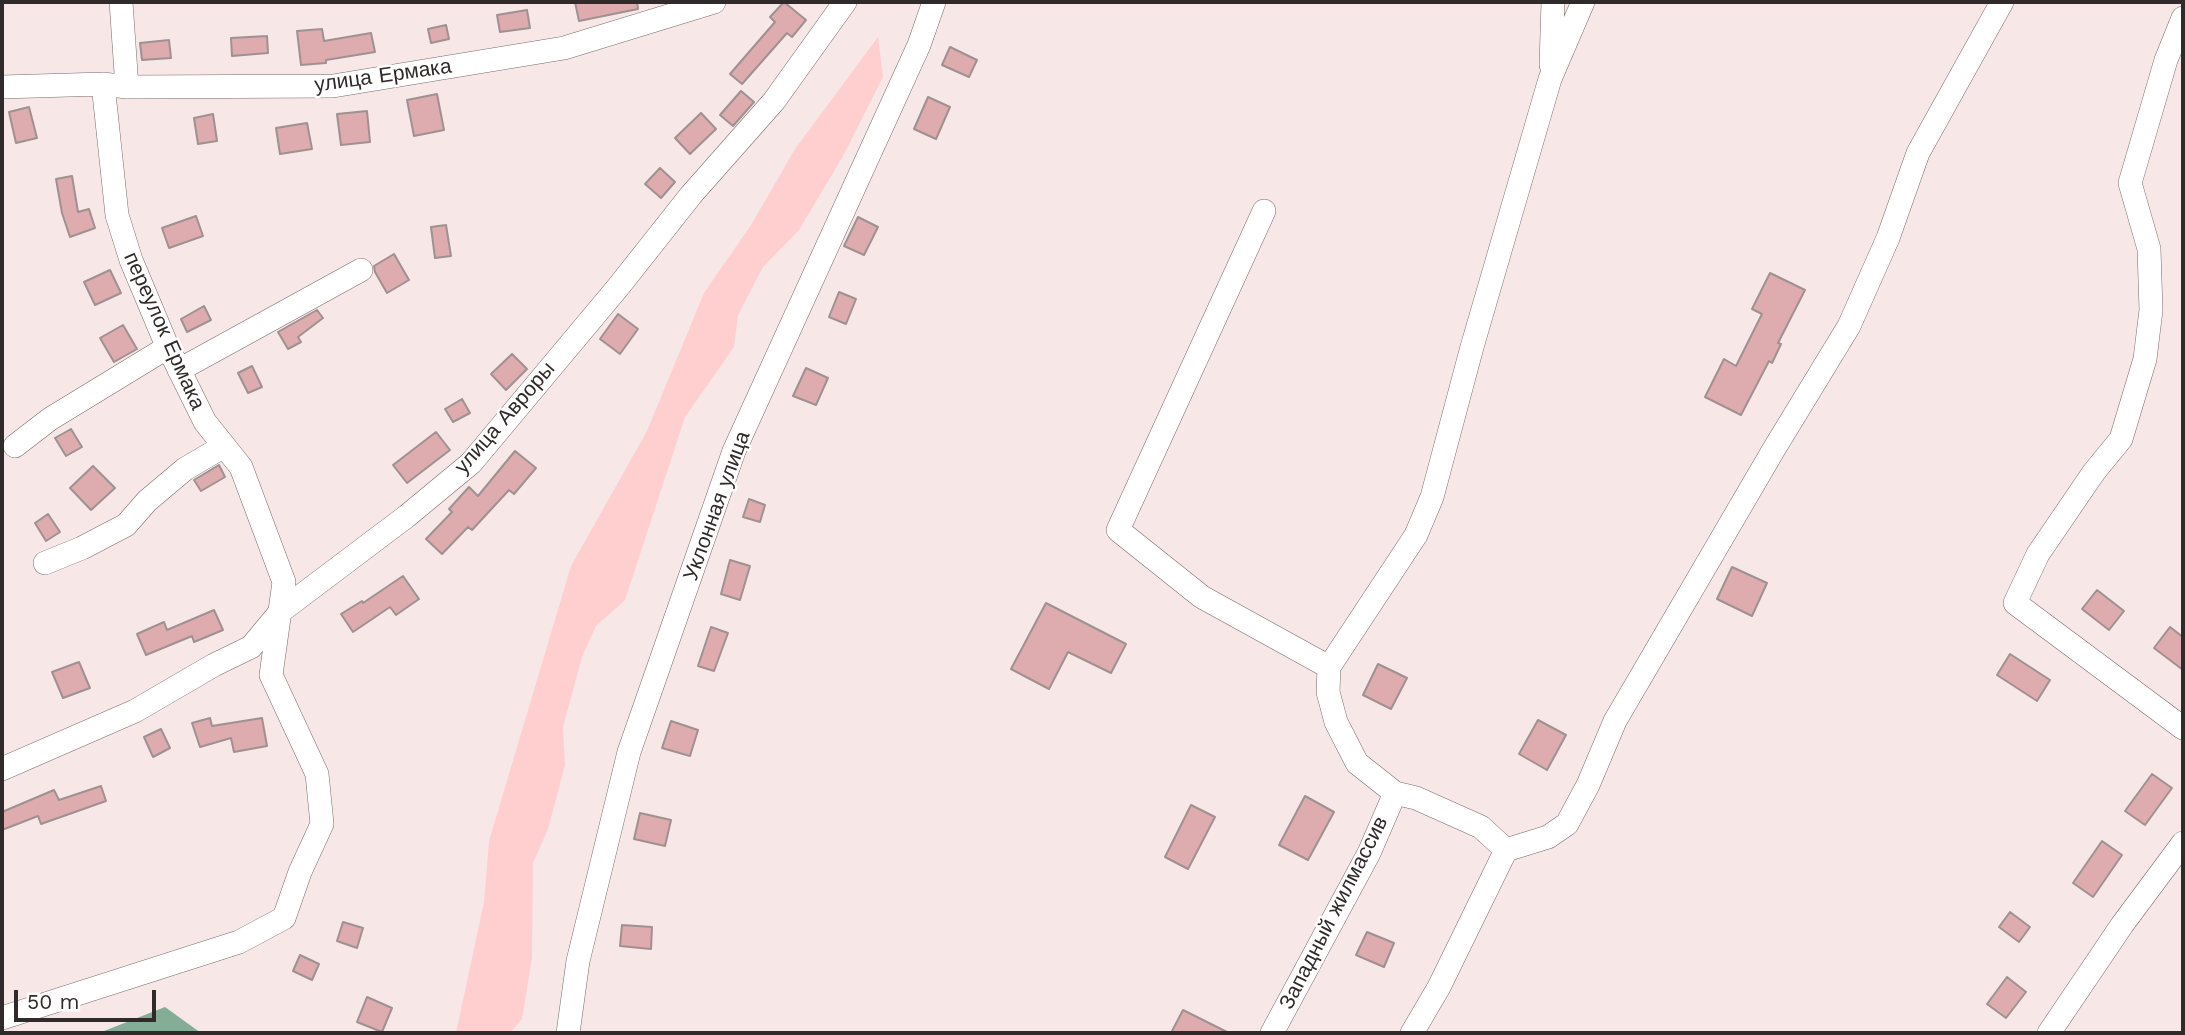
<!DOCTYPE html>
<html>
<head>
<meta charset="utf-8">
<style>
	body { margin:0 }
	#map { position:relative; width:2185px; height:1035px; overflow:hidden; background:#f7e7e7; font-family:"Work Sans",sans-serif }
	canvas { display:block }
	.frame { position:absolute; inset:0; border:4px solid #302a2a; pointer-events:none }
	.scale { position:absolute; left:14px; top:990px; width:142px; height:32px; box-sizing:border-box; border:4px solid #302a2a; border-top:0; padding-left:9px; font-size:21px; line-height:24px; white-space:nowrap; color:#302a2a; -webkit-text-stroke:5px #fff; paint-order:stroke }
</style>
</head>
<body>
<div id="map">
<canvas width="2185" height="1035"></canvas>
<div class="frame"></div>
<div class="scale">50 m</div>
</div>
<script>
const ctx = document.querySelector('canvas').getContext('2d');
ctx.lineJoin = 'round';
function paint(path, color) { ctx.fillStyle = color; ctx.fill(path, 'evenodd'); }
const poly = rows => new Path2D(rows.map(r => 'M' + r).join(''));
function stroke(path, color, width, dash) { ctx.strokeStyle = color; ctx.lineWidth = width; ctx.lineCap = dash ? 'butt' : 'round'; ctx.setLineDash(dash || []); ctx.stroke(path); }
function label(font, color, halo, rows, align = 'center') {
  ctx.font = font + ' "Work Sans",sans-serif'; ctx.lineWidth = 5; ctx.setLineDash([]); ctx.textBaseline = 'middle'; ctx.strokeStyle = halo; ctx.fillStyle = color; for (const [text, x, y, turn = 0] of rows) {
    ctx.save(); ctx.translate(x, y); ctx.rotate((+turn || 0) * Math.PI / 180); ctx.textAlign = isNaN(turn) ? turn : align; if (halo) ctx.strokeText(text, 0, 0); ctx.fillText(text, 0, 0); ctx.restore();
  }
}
paint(poly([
	[878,37,883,77,842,158,799,230,763,267,738,315,734,347,685,417,625,600,596,626,582,657,563,727,565,765,548,829,533,863,532,958,522,1019,510,1033,456,1033,484,902,489,841,571,566,647,431,704,293,751,225,795,149]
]), '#ffcfd0');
paint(poly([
	[165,1007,201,1033,99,1033]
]), '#83ad95');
const building = poly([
	[575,2,637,2,638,9,579,21,575,2],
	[784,2,806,20,792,37,787,33,742,84,730,74,775,22,770,17,784,2],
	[527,10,530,28,500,32,497,15,527,10],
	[446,25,449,39,431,43,428,29,446,25],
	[322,29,324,41,371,33,375,52,326,60,326,63,301,65,297,31,322,29],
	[267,36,268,53,232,56,231,38,267,36],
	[169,40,171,58,142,60,140,43,169,40],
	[950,47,977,60,969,77,942,65,950,47],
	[741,91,754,102,733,126,720,115,741,91],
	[437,94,444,130,414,136,407,100,437,94],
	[928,97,950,107,936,139,914,129,928,97],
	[29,107,37,138,16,143,9,112,29,107],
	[367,111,370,142,341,145,337,114,367,111],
	[701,113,716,129,690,154,675,138,701,113],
	[213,114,217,141,198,144,194,118,213,114],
	[307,123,312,149,280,154,276,128,307,123],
	[660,168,675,182,661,198,645,184,660,168],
	[72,176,78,212,89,209,95,228,70,237,62,213,56,179,72,176],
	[196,216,203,236,169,248,162,228,196,216],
	[858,217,878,227,864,255,844,246,858,217],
	[446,225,451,256,435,258,431,227,446,225],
	[394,254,409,280,387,293,375,272,374,266,394,254],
	[110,270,121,293,95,305,84,282,110,270],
	[1770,273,1805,290,1778,343,1781,344,1772,363,1769,361,1741,415,1705,397,1724,359,1736,366,1762,314,1752,309,1770,273],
	[839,292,856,299,846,324,829,317,839,292],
	[204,306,211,320,187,332,181,319,204,306],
	[317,310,323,318,298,337,301,342,288,349,278,332,317,310],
	[618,314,638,329,620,354,600,339,618,314],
	[123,325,137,349,114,362,100,338,123,325],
	[512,354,527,369,506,390,491,374,512,354],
	[252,366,262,387,248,393,238,373,252,366],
	[806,368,828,378,816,405,793,396,806,368],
	[462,399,470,413,453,422,445,409,462,399],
	[71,429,82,447,66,456,55,438,71,429],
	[436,432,450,450,407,483,393,465,436,432],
	[515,451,536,468,514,494,509,490,472,530,468,527,442,554,426,539,452,512,449,509,469,487,478,496,515,451],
	[219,465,225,477,201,491,194,480,219,465],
	[93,466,115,488,91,510,70,488,93,466],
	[749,499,765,505,760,522,743,517,749,499],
	[48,514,60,532,46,541,35,523,48,514],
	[730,560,750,566,740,600,721,594,730,560],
	[1732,567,1767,583,1752,616,1717,599,1732,567],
	[403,576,419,599,396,615,390,607,353,632,341,614,362,601,363,603,403,576],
	[2097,590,2124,611,2109,630,2082,609,2097,590],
	[1046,603,1126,644,1111,673,1068,652,1049,689,1011,669,1046,603],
	[214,610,223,630,194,642,192,636,146,655,137,634,164,622,167,630,214,610],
	[711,627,728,633,714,671,698,666,711,627],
	[2170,627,2183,637,2183,670,2154,648,2170,627],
	[2010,654,2050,680,2037,701,1997,675,2010,654],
	[79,662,90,688,63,698,52,672,79,662],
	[1378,664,1407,678,1391,709,1363,695,1378,664],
	[210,718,212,726,262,718,267,746,234,752,231,738,200,747,192,723,210,718],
	[1538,720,1566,735,1547,770,1519,754,1538,720],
	[671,721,698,730,690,756,662,748,671,721],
	[161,729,170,748,153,757,144,737,161,729],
	[2152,774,2172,788,2145,825,2125,811,2152,774],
	[101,786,106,801,41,824,38,816,2,830,2,812,54,790,59,800,101,786],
	[1305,796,1334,812,1308,860,1279,845,1305,796],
	[1191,805,1215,817,1188,869,1165,857,1191,805],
	[640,813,671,820,665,846,634,839,640,813],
	[2102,841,2122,855,2093,897,2073,883,2102,841],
	[2010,912,2030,927,2019,942,1999,927,2010,912],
	[343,922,363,928,357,948,337,941,343,922],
	[622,925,652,927,651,949,620,946,622,925],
	[1367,932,1394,943,1384,967,1356,955,1367,932],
	[300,955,319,964,312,980,293,971,300,955],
	[2007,977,2026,992,2006,1018,1987,1004,2007,977],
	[367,997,392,1008,382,1032,357,1022,367,997],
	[1183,1010,1229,1033,1171,1033,1183,1010]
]);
paint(building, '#deacae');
stroke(building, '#9f9191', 2);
const minor = poly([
	[121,2,127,87],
	[1583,2,1550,79,1472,347,1432,497,1416,535,1329,667,1328,692,1336,722,1357,763,1395,793,1416,798,1481,827,1506,850,1548,837,1567,824,1588,785,1615,721,1774,449,1849,326,1888,238,1918,153,2002,2],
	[2183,18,2166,60,2130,183,2149,249,2151,310,2145,359,2121,439,2094,472,2038,554,2015,603,2183,728],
	[1551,65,1553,2],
	[2,87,103,84,127,87,333,86,564,48,714,2],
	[1264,211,1118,530,1202,597,1329,667],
	[179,370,361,270],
	[15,446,50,419,168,347],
	[45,563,82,548,126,525,147,501,185,469,224,446],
	[2,769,135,711,214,665,251,647,281,611,407,516,471,463,619,286,691,195,774,101,845,2],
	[2,1018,239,942,284,918,300,872,322,824,317,774,271,675,284,582,241,467,205,422,165,341,131,260,117,215,103,84],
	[568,1033,578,961,629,752,734,451,919,45,934,2],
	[1272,1033,1369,853,1395,793],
	[1412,1033,1439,987,1506,850],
	[2049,1033,2122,925,2183,843]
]);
stroke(minor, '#796b6c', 24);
stroke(minor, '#fff', 23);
label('21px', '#302a2a', '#fff', [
	["улица Ермака",383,76,-8],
	["переулок Ермака",164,331,66],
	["улица Авроры",505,418,-49],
	["Уклонная улица",717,506,-70],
	["Западный жилмассив",1334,913,-63]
]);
</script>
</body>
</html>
